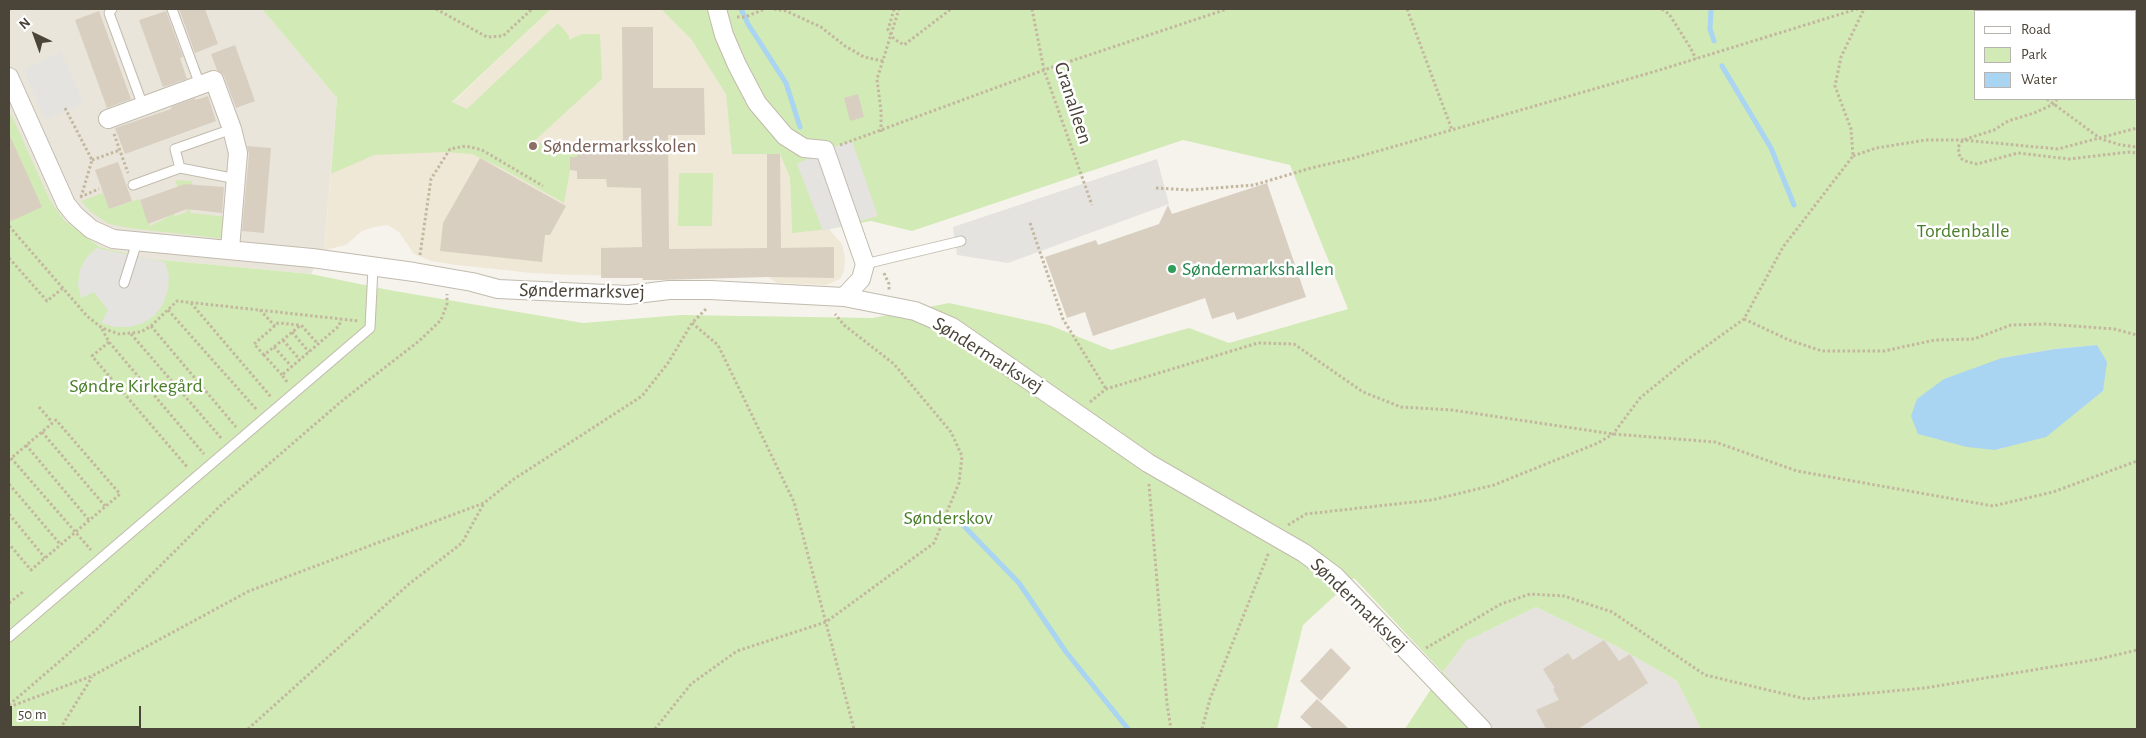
<!DOCTYPE html>
<html>
<head>
<meta charset="utf-8">
<style>
	body { margin:0 }
	#map { position:relative; width:2146px; height:738px; overflow:hidden; background:#f6f3ec; font-family:"Alegreya Sans",sans-serif }
	canvas { display:block }
	.frame { position:absolute; inset:0; border:10px solid #4b4439; pointer-events:none }
	.legend { position:absolute; left:1974px; top:10px; width:162px; height:90px; box-sizing:border-box; background:#fff; border:1px solid #b7b4b0; margin:0; padding:6px 9px; list-style:none; font-size:15px; color:#4b4439 }
	.legend li { display:flex; align-items:center; gap:10px; height:25px }
	.legend b { width:25px; border:1px solid #b7b4b0 }
	.north { position:absolute; left:10px; top:10px; width:50px; height:50px; -webkit-text-stroke:4px #fff; paint-order:stroke; rotate:318deg; font-size:14px; font-weight:700; line-height:20px; text-align:center; color:#4b4439 }
	.north::after { content:''; display:block; margin:auto; width:18px; height:22px; background:#4b4439; clip-path:polygon(50% 0,100% 100%,50% 72%,0 100%) }
	.scale { position:absolute; left:10px; top:706px; width:131px; height:22px; box-sizing:border-box; border:2px solid #4b4439; border-top:0; padding-left:6px; font-size:15px; line-height:18px; white-space:nowrap; color:#4b4439; -webkit-text-stroke:4px #fff; paint-order:stroke }
</style>
</head>
<body>
<div id="map">
<canvas width="2146" height="738"></canvas>
<div class="frame"></div>
<ul class="legend">
<li><b style="height:6px;background:#fff"></b>Road</li>
<li><b style="height:14px;background:#d2eab5"></b>Park</li>
<li><b style="height:14px;background:#a9d4f2"></b>Water</li>
</ul>
<div class="north">N</div>
<div class="scale">50 m</div>
</div>
<script>
const ctx = document.querySelector('canvas').getContext('2d');
ctx.lineJoin = 'round';
function paint(path, color) { ctx.fillStyle = color; ctx.fill(path, 'evenodd'); }
const poly = rows => new Path2D(rows.map(r => 'M' + r).join(''));
function stroke(path, color, width, dash) { ctx.strokeStyle = color; ctx.lineWidth = width; ctx.lineCap = dash ? 'butt' : 'round'; ctx.setLineDash(dash || []); ctx.stroke(path); }
function label(font, color, halo, rows, align = 'center') {
  ctx.font = font + ' "Alegreya Sans",sans-serif'; ctx.lineWidth = 5; ctx.setLineDash([]); ctx.textBaseline = 'middle'; ctx.strokeStyle = halo; ctx.fillStyle = color; for (const [text, x, y, turn = 0] of rows) {
    ctx.save(); ctx.translate(x, y); ctx.rotate((+turn || 0) * Math.PI / 180); ctx.textAlign = isNaN(turn) ? turn : align; if (halo) ctx.strokeText(text, 0, 0); ctx.fillText(text, 0, 0); ctx.restore();
  }
}
paint(poly([
	[9,9,262,9,337,98,324,250,311,274,151,259,100,247,65,221,50,200,11,115,9,116]
]), '#eae5da');
paint(poly([
	[1536,607,1616,646,1677,681,1701,729,1493,729,1443,672,1466,641]
]), '#e6e2dd');
paint(poly([
	[551,9,661,9,691,39,727,94,732,154,780,154,790,178,792,232,829,229,842,244,845,257,844,271,840,279,826,285,777,283,768,277,574,275,532,273,457,265,431,261,414,254,399,232,387,225,374,227,362,231,346,245,324,250,334,136,452,103]
]), '#efe8d6');
paint(poly([
	[262,9,551,9,452,102,467,109,558,23,569,36,569,40,582,34,600,34,602,79,533,142,577,149,577,157,570,157,570,170,564,203,503,169,472,154,444,152,374,155,331,174,337,98],
	[661,9,2137,9,2137,729,1701,729,1677,681,1616,646,1536,607,1466,641,1443,672,1493,729,1405,729,1442,672,1354,578,1303,625,1277,729,9,729,9,116,11,114,50,200,65,221,100,247,151,259,311,274,389,290,583,323,681,315,873,318,949,303,1049,325,1111,350,1189,328,1229,343,1348,309,1290,165,1183,140,912,231,871,221,829,229,792,233,790,178,780,154,732,154,726,94,691,39],
	[1975,11,2135,11,2135,99,1975,99],
	[2097,345,2103,391,2046,436,1995,450,2002,358,2055,349],
	[679,173,713,173,712,226,678,226],
	[175,180,192,181,190,213,228,217,226,239,129,228,109,224,91,212,81,201,103,193,110,209,139,199,150,226,174,214,175,216,187,212]
]), '#d2eab5');
paint(poly([
	[61,52,84,103,46,120,23,70],
	[852,141,878,216,823,231,797,164,825,150],
	[1157,159,1169,204,1008,263,957,255,953,227],
	[96,248,165,262,169,276,168,290,163,304,155,315,143,323,129,327,115,327,101,323,108,310,94,292,81,298,78,284,80,270,86,258]
]), '#e5e3e0');
paint(poly([
	[2097,345,2107,362,2103,391,2046,437,1995,450,1967,447,1918,434,1911,416,1917,399,1944,379,2002,358,2055,349]
]), '#a9d4f2');
stroke(poly([
	[741,9,748,24,786,83,800,127],
	[1711,9,1710,29,1714,41],
	[1722,66,1771,148,1794,205],
	[959,521,1019,583,1066,652,1128,729]
]), '#a9d4f2', 5);
paint(poly([
	[179,9,205,9,218,44,195,53],
	[99,11,131,99,107,108,75,20],
	[166,11,183,57,180,58,187,79,163,87,139,20],
	[622,27,653,27,653,88,704,88,705,135,668,135,669,249,767,248,767,154,780,154,781,248,834,247,834,278,768,277,660,280,642,280,643,278,601,278,601,248,642,247,641,188,607,187,606,179,577,179,577,171,570,170,570,157,577,157,577,149,623,149],
	[235,45,255,101,236,108,224,76,217,70,211,54],
	[858,94,864,117,850,121,844,98],
	[208,96,216,121,125,154,115,128,171,109,171,107,195,98,195,100],
	[9,134,42,207,9,222],
	[247,146,271,148,264,233,242,231,249,154],
	[480,158,566,206,550,235,545,235,542,262,440,251,443,223],
	[118,162,132,201,109,209,95,170],
	[1267,183,1306,297,1237,320,1234,312,1212,319,1205,298,1093,336,1085,312,1067,318,1045,257,1096,240,1098,245,1159,224,1168,205,1172,214],
	[185,184,224,187,222,213,187,209,148,224,140,200],
	[1604,640,1619,661,1630,654,1648,683,1578,729,1546,729,1536,710,1559,700,1553,689,1555,688,1543,669,1568,653,1573,660],
	[1331,648,1351,668,1321,701,1300,681],
	[1317,699,1349,729,1313,729,1300,717]
]), '#d8cfc1');
const lane = poly([
	[112,9,109,13,143,106],
	[172,9,200,85],
	[232,129,175,149,180,168,237,179],
	[133,185,180,168],
	[865,264,961,241],
	[124,283,137,242],
	[9,637,370,328,373,268]
]);
const street = poly([
	[717,9,724,35,737,65,757,103,785,136,804,148,825,150,865,264,861,279,844,297],
	[9,77,66,204,75,215,91,229,113,239,312,258,414,272,472,282,498,289,628,295,669,290,710,290,844,297,915,311,952,327,1148,463,1304,553,1335,576,1482,729],
	[108,119,214,80,232,129,238,153,230,249]
]);
stroke(lane, '#c2bbae', 11);
stroke(street, '#c2bbae', 20);
stroke(poly([
	[436,9,487,37,503,36,532,9],
	[774,9,786,11,821,27,845,46,864,57,883,61],
	[894,9,888,30,894,39,904,45,951,9],
	[1032,9,1044,70,1092,205],
	[1407,9,1452,130],
	[1662,9,1669,14,1690,47,1696,59],
	[1974,9,1976,11],
	[2135,12,2137,10],
	[737,17,745,17,765,9],
	[2047,99,2101,139,2121,145,2137,147],
	[2057,99,2054,104,2034,113,2008,121,1994,130,1963,140,1958,147,1960,158,1965,161,1977,164,2018,153,2069,159,2129,152,2137,153],
	[65,108,92,160,81,197],
	[881,132,881,111,877,79,899,9],
	[114,134,128,173],
	[840,145,1044,70,1227,9],
	[1853,156,1876,148,1926,140,1963,140,2058,149,2137,128],
	[92,160,120,150],
	[1156,188,1190,190,1254,185,1311,168,1354,158,1653,72,1857,9],
	[80,197,99,189],
	[1030,223,1063,319,1106,389],
	[9,226,87,316,102,328,119,334,141,332,151,326,177,301,359,321],
	[420,255,431,179,450,149,466,146,482,150,543,186],
	[9,258,47,301,63,288],
	[884,273,889,284,889,290],
	[191,303,271,397],
	[168,310,257,410],
	[260,310,275,326],
	[1744,319,1789,340,1822,351,1884,351,1935,340,1974,339,2011,325,2047,324,2114,329,2137,335],
	[692,323,718,345,794,502,854,729],
	[151,326,236,427],
	[102,329,109,342,204,454],
	[292,332,309,352],
	[131,334,222,439],
	[283,340,300,360],
	[109,342,92,356,188,468],
	[274,347,292,367],
	[264,355,254,344,278,323,300,325],
	[282,375,264,355,301,325,318,344],
	[287,382,282,375,339,326,341,319],
	[1090,402,1106,389,1258,343,1294,344,1363,392,1401,407,1452,410,1613,434,1715,442,1797,471,1993,506,2053,492,2137,461],
	[39,407,52,422],
	[42,432,105,506],
	[26,445,89,520],
	[11,458,91,550],
	[9,460,56,420,120,494,31,570,9,544],
	[9,484,60,544],
	[1149,484,1167,704,1171,729],
	[9,514,45,558],
	[1288,525,1306,514,1432,500,1494,485,1598,443,1613,434,1640,398,1684,362,1744,319,1783,247,1853,156,1851,129,1835,86,1841,57,1864,9],
	[9,603,24,591],
	[1426,648,1501,604,1530,594,1564,596,1612,612,1705,675,1806,699,1925,688,2099,659,2137,650],
	[9,705,97,629,219,507,343,400,419,341,441,320,447,304,447,294],
	[9,707,92,676,249,591,484,503,514,479,642,396,668,363,692,323,707,308],
	[60,729,92,677],
	[248,729,409,584,462,543,484,503],
	[655,729,691,684,737,651,826,622,934,543,959,483,962,456,951,432,894,364,844,325,835,314],
	[1202,729,1210,699,1269,552]
]), '#c4b79f', 3, [2.5, 2.5]);
stroke(lane, '#fff', 9);
stroke(street, '#fff', 18);
for (const [x, y, r, color] of [
	[533,146,5,"#8d6e63"],
	[1172,269,5,"#2e9e5b"]
]) { const dot = new Path2D(); dot.arc(x, y, r, 0, 2 * Math.PI); ctx.fillStyle = color; ctx.fill(dot); stroke(dot, '#fff', 2); }
label('20px', '#4b4439', '#fff', [
	["Granalleen",1073,103,72],
	["Søndermarksvej",582,291,1],
	["Søndermarksvej",988,355,32],
	["Søndermarksvej",1359,605,44]
]);
label('20px', '#785e54', '#fff', [
	["Søndermarksskolen",543,146]
], 'left');
label('20px', '#4a7f2a', '#fff', [
	["Tordenballe",1963,231],
	["Søndre Kirkegård",136,386],
	["Sønderskov",948,518]
]);
label('20px', '#27864d', '#fff', [
	["Søndermarkshallen",1182,269]
], 'left');
</script>
</body>
</html>
